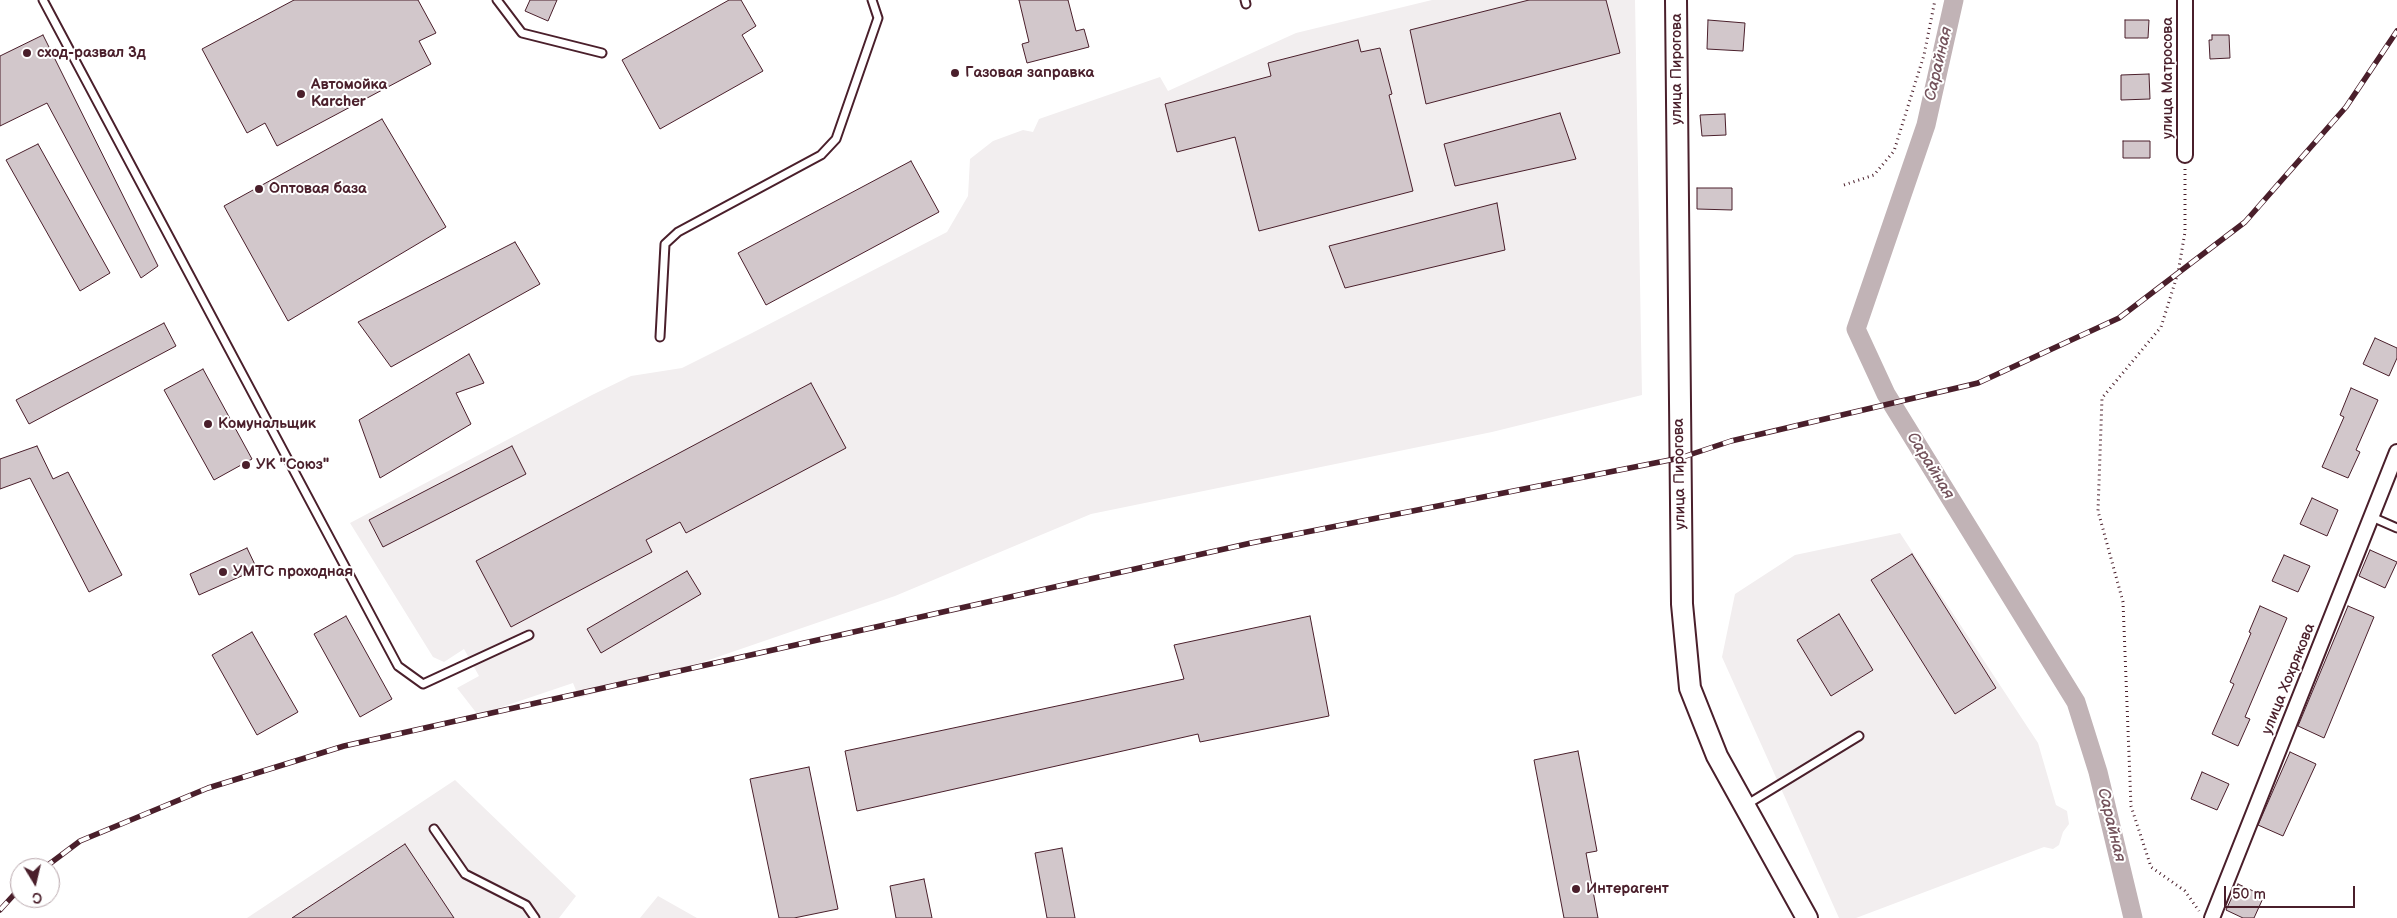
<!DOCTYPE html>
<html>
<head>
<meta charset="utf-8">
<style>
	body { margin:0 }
	#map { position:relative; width:2397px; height:918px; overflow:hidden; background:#fff; font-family:"Balsamiq Sans",sans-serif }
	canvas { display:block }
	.north { position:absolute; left:10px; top:858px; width:50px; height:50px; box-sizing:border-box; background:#fff; border:1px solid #b7a5aa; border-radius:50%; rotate:171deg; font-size:14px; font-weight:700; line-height:20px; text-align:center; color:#4a1f2b }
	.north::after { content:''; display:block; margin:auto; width:18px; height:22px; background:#4a1f2b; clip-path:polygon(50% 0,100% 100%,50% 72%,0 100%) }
	.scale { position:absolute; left:2224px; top:886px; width:131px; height:22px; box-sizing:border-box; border:2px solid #4a1f2b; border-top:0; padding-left:6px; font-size:15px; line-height:18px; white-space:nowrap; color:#4a1f2b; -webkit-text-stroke:4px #fff; paint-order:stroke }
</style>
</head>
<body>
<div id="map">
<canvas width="2397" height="918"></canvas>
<div class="north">С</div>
<div class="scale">50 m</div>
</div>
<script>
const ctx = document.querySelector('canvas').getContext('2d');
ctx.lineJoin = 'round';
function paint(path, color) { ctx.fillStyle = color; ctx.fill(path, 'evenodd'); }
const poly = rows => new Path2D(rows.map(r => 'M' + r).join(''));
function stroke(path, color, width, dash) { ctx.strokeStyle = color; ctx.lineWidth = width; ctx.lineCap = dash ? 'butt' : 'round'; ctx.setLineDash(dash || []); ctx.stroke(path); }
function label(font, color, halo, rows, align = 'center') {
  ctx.font = font + ' "Balsamiq Sans",sans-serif'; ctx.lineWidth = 4; ctx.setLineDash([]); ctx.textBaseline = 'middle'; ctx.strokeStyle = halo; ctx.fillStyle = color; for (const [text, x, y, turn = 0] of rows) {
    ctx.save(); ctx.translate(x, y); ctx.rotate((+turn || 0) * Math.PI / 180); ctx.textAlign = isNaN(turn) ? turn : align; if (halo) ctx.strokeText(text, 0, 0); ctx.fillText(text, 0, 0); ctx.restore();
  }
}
paint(poly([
	[1432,0,1635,0,1642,395,1492,432,1091,514,895,596,703,662,579,698,573,683,478,715,457,688,479,676,464,649,444,662,433,657,350,523,592,395,631,376,682,368,752,333,947,232,968,196,970,159,993,141,1023,130,1033,132,1039,119,1160,77,1168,91,1296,33],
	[1900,533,2038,743,2056,805,2067,811,2069,824,2063,832,2059,845,2053,849,2044,847,1856,918,1839,918,1722,657,1735,594,1795,555],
	[455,780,576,896,559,918,247,918],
	[658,896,697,918,640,918]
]), '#f2eeef');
stroke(poly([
	[1954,0,1926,125,1856,329,1886,394,2076,702,2098,772,2133,918]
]), '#c1b3b6', 19);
const building = poly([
	[294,0,418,0,436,33,419,41,431,64,277,146,265,123,247,133,202,49,294,0],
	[530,0,557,0,548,21,525,11,530,0],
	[729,0,741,0,756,26,742,35,763,71,660,129,622,60,729,0],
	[1019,0,1068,0,1076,31,1084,29,1089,47,1027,63,1022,44,1029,42,1019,0],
	[1529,0,1606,0,1620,53,1426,104,1410,30,1529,0],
	[1708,20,1745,23,1743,51,1707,49,1708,20],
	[2125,20,2149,20,2148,38,2125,38,2125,20],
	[43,35,158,266,141,278,47,103,0,126,0,56,43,35],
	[2212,35,2229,35,2230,58,2210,59,2209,40,2212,40,2212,35],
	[1358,40,1361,52,1380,48,1392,94,1389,95,1413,191,1259,231,1235,137,1177,152,1165,104,1271,76,1268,63,1358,40],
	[2149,74,2150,99,2121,100,2121,75,2149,74],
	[1560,113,1576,159,1455,186,1444,144,1560,113],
	[1725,114,1726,135,1702,136,1700,115,1725,114],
	[382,119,446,227,288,321,224,206,382,119],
	[2123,141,2150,141,2150,158,2123,158,2123,141],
	[38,144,110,273,80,291,6,160,38,144],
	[911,161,939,212,766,305,738,253,911,161],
	[1697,188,1732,188,1732,210,1697,209,1697,188],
	[1497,203,1505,250,1345,288,1329,246,1497,203],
	[515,242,540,284,391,367,358,322,515,242],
	[164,323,176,346,29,424,16,400,164,323],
	[2375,338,2397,348,2397,358,2389,376,2363,364,2375,338],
	[469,354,484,383,456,393,471,424,380,478,359,420,469,354],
	[203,369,252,459,214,480,164,390,203,369],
	[811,383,846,448,686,533,680,522,646,540,652,552,511,627,476,561,811,383],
	[2351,388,2378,400,2356,450,2360,452,2348,478,2322,467,2344,417,2340,415,2351,388],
	[37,446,53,479,68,472,122,575,89,592,30,478,0,489,0,459,37,446],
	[512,446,526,474,383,547,369,520,512,446],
	[2312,498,2338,510,2327,536,2300,524,2312,498],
	[247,548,257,569,199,595,190,574,247,548],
	[2370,550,2397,562,2385,588,2359,576,2370,550],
	[1912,554,1996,688,1955,714,1871,580,1912,554],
	[2284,555,2310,566,2298,592,2272,581,2284,555],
	[687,571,701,594,601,653,587,629,687,571],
	[2260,606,2287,618,2245,717,2250,719,2238,746,2212,734,2234,684,2230,682,2251,633,2249,632,2260,606],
	[2348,606,2374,617,2324,738,2298,726,2348,606],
	[1839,614,1873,670,1831,696,1797,640,1839,614],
	[346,616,392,699,360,717,314,634,346,616],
	[1310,616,1329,716,1200,742,1198,734,857,811,845,751,1184,679,1174,645,1310,616],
	[252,632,298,712,257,735,212,655,252,632],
	[1578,751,1597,851,1586,853,1598,918,1564,918,1534,760,1578,751],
	[2290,752,2316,764,2283,836,2258,825,2290,752],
	[809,767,838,909,794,918,779,918,750,779,809,767],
	[2202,772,2229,784,2217,810,2191,799,2202,772],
	[405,844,454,918,292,918,405,844],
	[1062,848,1075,918,1047,918,1035,853,1062,848],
	[924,879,932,918,896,918,890,886,924,879],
	[2238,884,2264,896,2254,918,2243,918,2226,910,2238,884]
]);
paint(building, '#d2c7cb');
stroke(building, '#4a1f2b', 1);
const lane = poly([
	[43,0,398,666,423,684,529,635],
	[497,0,522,33,602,53],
	[1245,0,1246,4],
	[660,337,665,244,678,232,821,155,836,139,878,18,872,0],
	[2372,517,2397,528],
	[1746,805,1859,736],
	[434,829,465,874,526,905,535,918]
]);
const street = poly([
	[2185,155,2185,0],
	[2212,918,2397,452]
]);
const secondary = poly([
	[1676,0,1682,604,1690,688,1717,756,1807,918]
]);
stroke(lane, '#4a1f2b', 11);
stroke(street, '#4a1f2b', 18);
stroke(secondary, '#4a1f2b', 24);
stroke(poly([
	[2185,169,2185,232,2178,273,2161,327,2102,398,2098,511,2123,602,2131,806,2151,867,2185,891,2199,911],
	[1844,185,1874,175,1894,151,1924,55,1935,0]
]), '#4a1f2b', 3, [1, 4]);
stroke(lane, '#fff', 7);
stroke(street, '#fff', 14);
stroke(secondary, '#fff', 20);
const rail = poly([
	[44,868,80,841,208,788,344,746,1251,543,1680,458,1731,441,1978,383,2119,318,2245,222,2346,107,2397,31],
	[0,910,20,888]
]);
stroke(rail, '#4a1f2b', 5.5);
stroke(rail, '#fff', 4, [11]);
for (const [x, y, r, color] of [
	[27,53,5,"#4a1f2b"],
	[955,73,5,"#4a1f2b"],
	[301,94,5,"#4a1f2b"],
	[259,189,5,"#4a1f2b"],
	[208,424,5,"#4a1f2b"],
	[246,465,5,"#4a1f2b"],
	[223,572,5,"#4a1f2b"],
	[1576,889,5,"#4a1f2b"]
]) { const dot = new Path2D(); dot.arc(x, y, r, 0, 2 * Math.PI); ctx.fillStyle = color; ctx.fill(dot); stroke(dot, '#fff', 2); }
label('bold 15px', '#4a1f2b', '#fff', [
	["сход-развал 3д",37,53],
	["Газовая заправка",965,73],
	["Автомойка",311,85],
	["Karcher",311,102],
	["Оптовая база",269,189],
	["Комунальщик",218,424],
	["УК \"Союз\"",256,465],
	["УМТС проходная",233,572],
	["Интерагент",1586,889]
], 'left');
label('15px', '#4a1f2b', '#fff', [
	["улица Пирогова",1677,69,-90],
	["улица Матросова",2168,78,-90],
	["улица Пирогова",1680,474,-91],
	["улица Хохрякова",2289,679,-68]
]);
label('italic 16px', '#74535c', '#fff', [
	["Сарайная",1939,64,-77],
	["Сарайная",1930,466,58],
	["Сарайная",2111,825,76]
]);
</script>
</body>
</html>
